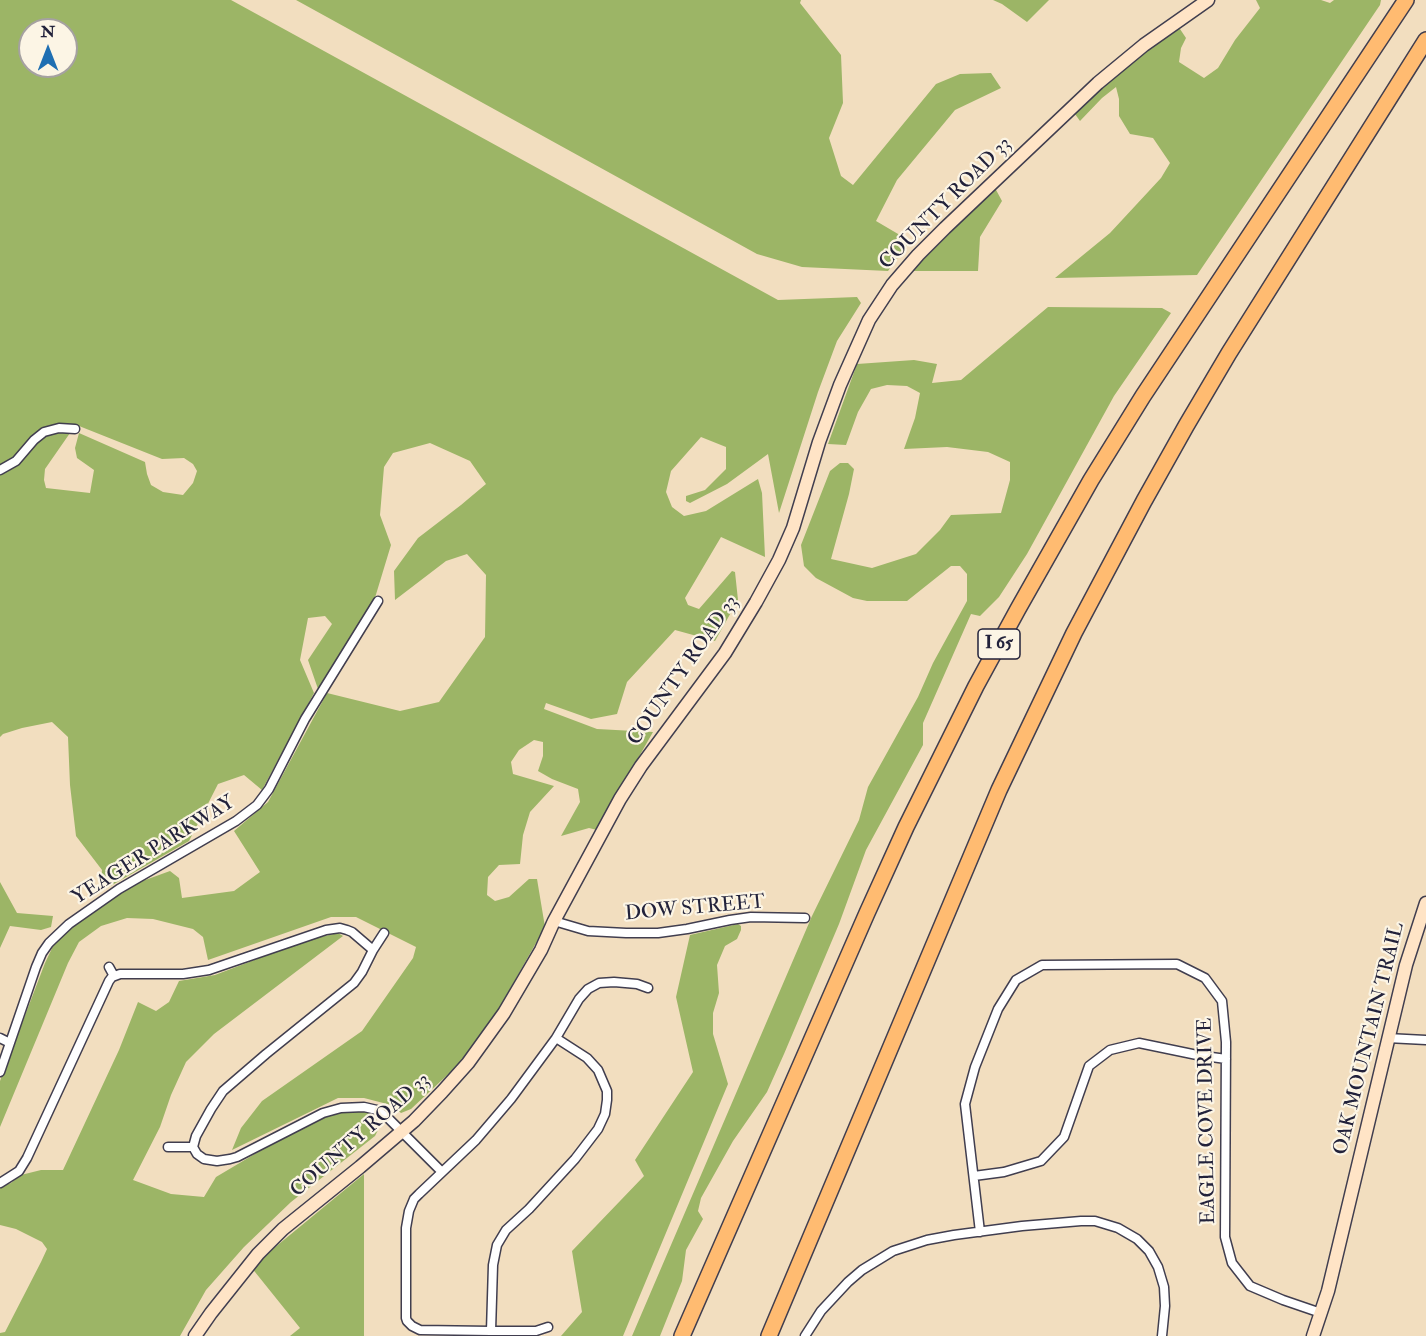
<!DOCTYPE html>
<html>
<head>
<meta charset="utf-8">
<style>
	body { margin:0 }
	#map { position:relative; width:1426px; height:1336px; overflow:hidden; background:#f2debf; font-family:"IM FELL Double Pica",serif }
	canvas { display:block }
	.north { position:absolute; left:18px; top:18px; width:60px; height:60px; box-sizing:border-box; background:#fcf5e5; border:2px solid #a5a1a1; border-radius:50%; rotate:0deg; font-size:16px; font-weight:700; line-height:24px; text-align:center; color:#22223b }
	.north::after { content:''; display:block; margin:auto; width:21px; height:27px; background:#1f6fb2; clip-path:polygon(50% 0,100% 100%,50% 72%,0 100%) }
</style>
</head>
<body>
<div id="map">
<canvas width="1426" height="1336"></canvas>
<div class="north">N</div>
</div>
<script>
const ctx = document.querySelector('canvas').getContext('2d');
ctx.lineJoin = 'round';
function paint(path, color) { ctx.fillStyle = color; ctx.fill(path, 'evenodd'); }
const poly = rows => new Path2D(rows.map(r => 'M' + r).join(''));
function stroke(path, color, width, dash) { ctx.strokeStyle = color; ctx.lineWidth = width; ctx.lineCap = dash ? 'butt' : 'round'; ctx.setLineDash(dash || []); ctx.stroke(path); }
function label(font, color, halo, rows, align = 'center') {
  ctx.font = font + ' "IM FELL Double Pica",serif'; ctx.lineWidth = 4.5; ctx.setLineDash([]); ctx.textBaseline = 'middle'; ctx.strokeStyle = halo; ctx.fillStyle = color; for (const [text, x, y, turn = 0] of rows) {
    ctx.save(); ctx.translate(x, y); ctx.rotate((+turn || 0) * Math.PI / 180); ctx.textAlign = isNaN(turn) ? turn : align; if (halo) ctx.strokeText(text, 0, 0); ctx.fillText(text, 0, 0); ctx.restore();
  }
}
paint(poly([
	[0,0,231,0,778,300,857,297,861,303,837,341,818,392,779,513,768,454,727,484,690,503,686,501,686,496,705,490,726,469,726,447,701,437,671,471,666,492,672,507,684,516,706,511,758,479,762,493,765,557,721,537,685,598,688,605,699,609,732,571,735,572,738,600,715,641,675,630,627,682,617,714,591,719,546,703,544,709,597,729,653,732,597,830,589,828,561,836,580,802,578,789,552,779,538,771,543,756,543,742,534,740,519,750,511,762,513,774,554,786,530,812,523,835,520,864,499,865,488,877,487,895,495,901,509,897,529,879,537,879,545,927,497,1012,457,1066,411,1109,401,1113,391,1105,364,1098,338,1098,232,1150,241,1128,262,1101,362,1031,413,958,416,947,356,917,331,917,208,960,203,937,193,929,153,919,127,918,101,926,79,942,68,963,0,1127,0,1081,45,963,55,942,86,916,137,883,170,871,179,878,182,898,234,891,260,872,234,831,268,802,327,693,400,711,439,702,485,637,486,575,467,554,446,561,395,600,394,571,418,538,461,505,486,484,470,461,430,443,393,453,384,467,380,515,391,545,374,601,318,689,308,660,332,624,325,616,308,618,300,660,314,693,262,790,244,775,218,784,189,841,100,892,102,870,76,836,70,785,68,737,52,722,22,728,3,734,0,737,0,473,38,440,47,434,63,430,70,433,45,469,44,480,46,488,90,493,94,470,77,458,75,448,79,433,145,462,147,474,151,485,163,492,183,495,193,483,197,471,193,464,184,458,162,459,74,424,56,425,18,455,0,467],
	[30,30,66,30,66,66,30,66],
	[296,0,801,0,800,3,841,55,843,103,829,138,841,176,853,185,936,84,960,74,991,73,1001,88,955,110,897,180,876,221,910,241,888,271,802,267,757,254],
	[993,0,1049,0,1027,22,1002,4],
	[1256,0,1321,0,1330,3,1334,0,1381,0,1380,5,1197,275,1055,278,1110,233,1161,178,1170,163,1153,138,1130,134,1119,116,1119,99,1116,87,1102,98,1080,121,1075,114,1102,84,1178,26,1186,38,1181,48,1179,62,1204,78,1218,68,1235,40,1260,8],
	[995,188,1002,201,980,237,978,271,912,271],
	[1048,307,1162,308,1171,313,1114,396,1027,554,999,597,980,616,971,614,923,723,923,745,866,850,839,924,784,1054,767,1092,733,1141,701,1198,698,1211,703,1219,686,1250,682,1281,660,1336,632,1336,812,916,859,820,868,787,918,697,933,663,967,601,967,574,960,566,951,566,907,601,867,601,853,598,816,578,804,566,801,545,830,471,840,463,848,463,854,469,849,494,831,559,872,568,916,554,940,530,951,515,1001,513,1010,480,1010,462,988,452,947,447,904,449,915,418,920,393,907,386,887,385,871,389,858,412,846,445,828,444,857,364,914,360,937,364,932,383,961,380],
	[0,882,17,913,53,916,51,927,41,930,10,926,0,948],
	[738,924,741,926,741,930,737,939,725,946,717,965,719,993,713,1013,713,1034,728,1084,623,1336,561,1336,582,1312,572,1251,644,1176,635,1160,693,1072,676,997,690,935],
	[338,933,343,936,214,1034,186,1062,171,1095,160,1127,133,1180,171,1194,204,1197,216,1177,312,1120,343,1112,359,1110,370,1112,375,1116,379,1128,375,1136,291,1202,244,1247,206,1290,180,1336,0,1336,0,1333,5,1332,41,1262,47,1249,42,1242,16,1229,0,1225,0,1187,11,1183,21,1175,41,1170,63,1170,119,1050,138,1002,156,1011,169,1002,179,981,215,975,307,940],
	[364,1174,364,1336,290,1336,300,1328,251,1267]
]), '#9cb566');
const street = poly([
	[0,470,16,461,34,440,44,432,59,428,75,429],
	[554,921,588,931,626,933,658,933,687,929,730,920,751,917,805,918],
	[373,950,384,933],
	[109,967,114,976],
	[0,1038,10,1043],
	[1387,1038,1426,1040],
	[0,1072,36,967,42,953,49,943,69,924,119,889,236,821,257,805,269,789,305,719,378,601],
	[193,1147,197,1154,204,1159,217,1161,230,1159,237,1157,323,1113,341,1108,364,1107,377,1110,388,1118,441,1171],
	[974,1176,1004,1172,1041,1161,1064,1137,1089,1066,1110,1050,1139,1043,1197,1055,1226,1059],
	[0,1183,19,1171,27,1158,109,981,112,977,120,974,183,974,209,970,326,930,340,928,347,930,352,932,373,950,362,972,354,983,266,1054,223,1091,211,1109,196,1136,193,1147,168,1147],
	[980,1232,965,1104,975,1067,998,1009,1016,980,1042,965,1177,964,1205,978,1222,1001,1226,1042,1225,1237,1232,1263,1250,1286,1283,1300,1321,1313],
	[548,1327,536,1331,491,1331,420,1330,412,1326,407,1321,406,1318,406,1228,409,1211,414,1199,419,1194,476,1140,511,1099,556,1038,579,999,588,989,599,983,614,982,637,984,648,988],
	[491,1331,493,1265,497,1245,506,1230,529,1209,575,1159,598,1129,605,1114,607,1100,607,1091,598,1070,587,1058,556,1038],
	[805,1336,821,1311,848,1282,862,1270,893,1251,927,1240,954,1235,1022,1226,1081,1221,1095,1221,1118,1228,1137,1239,1149,1251,1158,1267,1164,1287,1165,1306,1162,1336]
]);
const secondary = poly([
	[195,1336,211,1313,258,1254,283,1229,360,1167,414,1121,442,1092,468,1063,504,1013,541,950,554,921,620,799,641,766,725,653,756,602,779,560,793,528,819,442,840,385,869,320,892,285,918,255,945,228,1098,83,1144,45,1208,0],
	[1313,1336,1328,1291,1406,965,1426,903]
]);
const highway = poly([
	[682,1336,867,913,906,827,976,686,1018,609,1091,480,1143,396,1406,0],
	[769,1336,999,790,1074,633,1144,501,1186,426,1229,353,1426,40]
]);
stroke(street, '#413e4f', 11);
stroke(secondary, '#413e4f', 15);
stroke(highway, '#413e4f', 18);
stroke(street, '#fff', 8);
stroke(secondary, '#ffe4c6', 12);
stroke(highway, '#ffbb71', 15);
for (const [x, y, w] of [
	[999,644,42]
]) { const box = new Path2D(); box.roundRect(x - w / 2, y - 15, w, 30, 4.5); ctx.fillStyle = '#fcf5e5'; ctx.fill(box); stroke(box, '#22223b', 1.5); }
label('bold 18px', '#22223b', null, [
	["I 65",999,644]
]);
label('20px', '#22223b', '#fcf5e5', [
	["COUNTY ROAD 33",946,204,-45],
	["COUNTY ROAD 33",684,671,-55],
	["YEAGER PARKWAY",154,851,-32],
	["DOW STREET",695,909,-5],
	["OAK MOUNTAIN TRAIL",1370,1039,-76],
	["EAGLE COVE DRIVE",1208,1121,-91],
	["COUNTY ROAD 33",361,1136,-41]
]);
</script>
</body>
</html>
